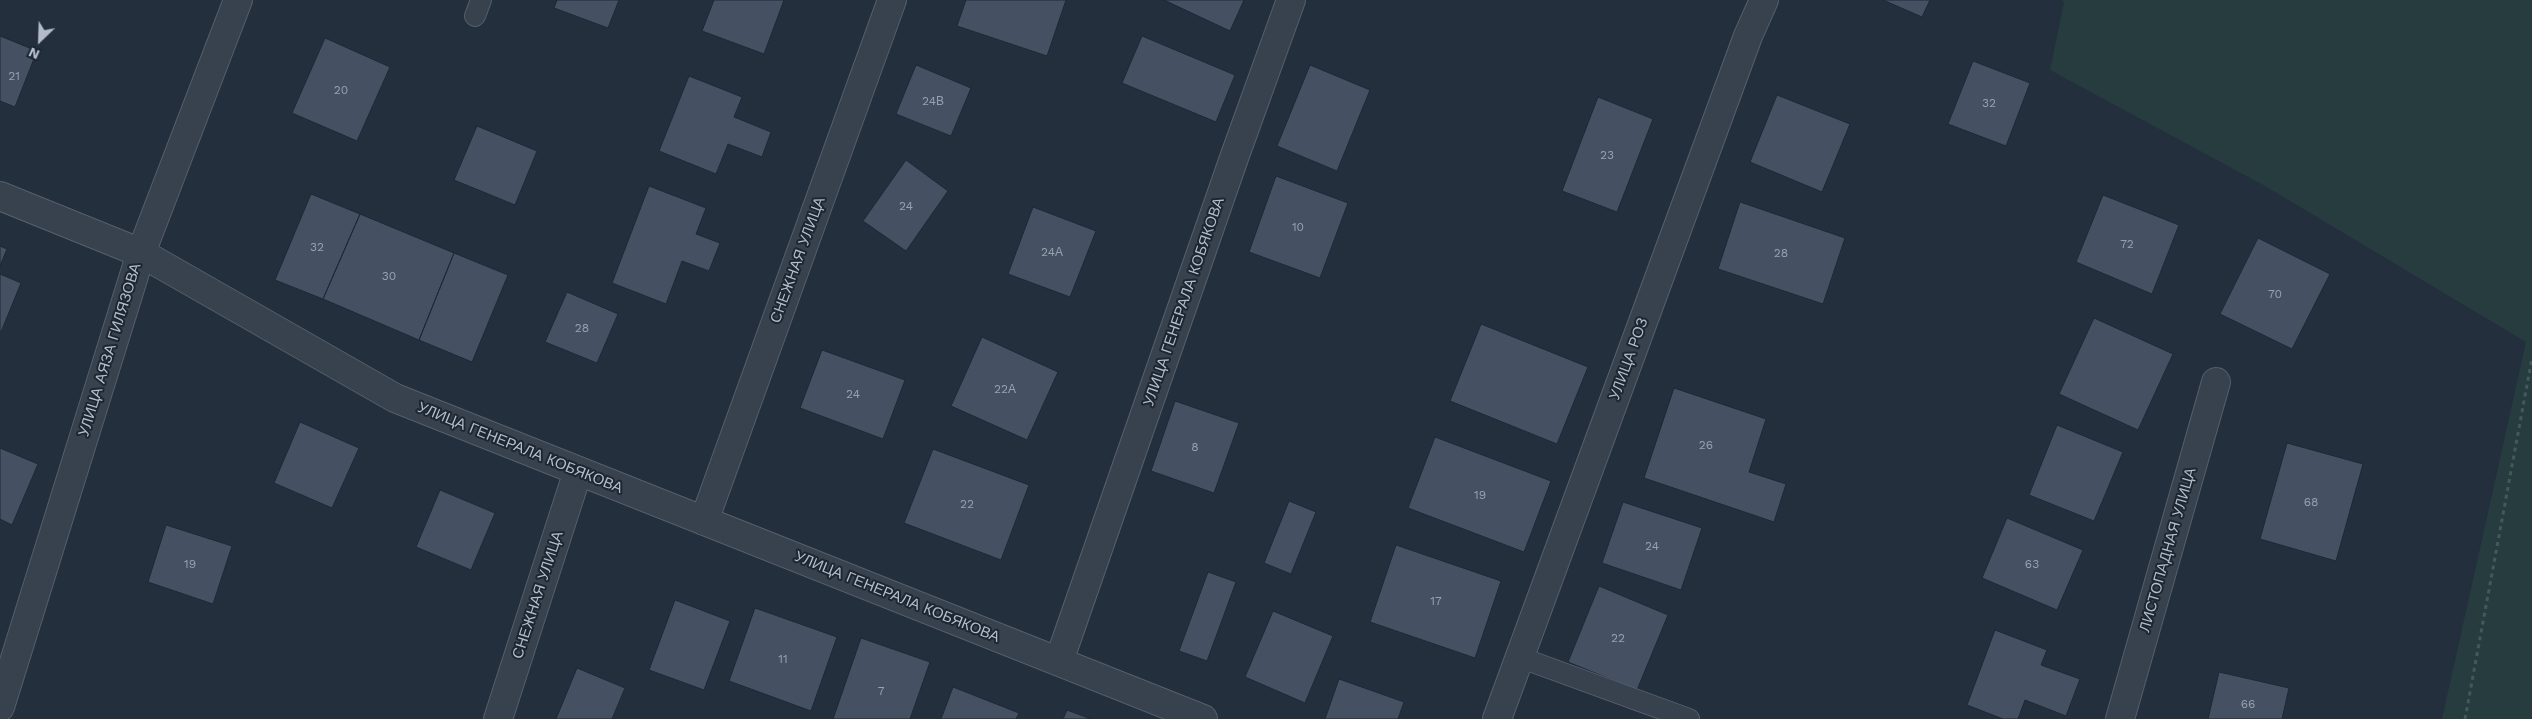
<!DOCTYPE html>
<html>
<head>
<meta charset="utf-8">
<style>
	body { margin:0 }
	#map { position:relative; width:2532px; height:719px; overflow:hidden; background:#242f3e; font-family:"Work Sans",sans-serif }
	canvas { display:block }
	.north { position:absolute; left:15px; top:15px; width:50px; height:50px; -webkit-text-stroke:4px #1d2633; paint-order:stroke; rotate:204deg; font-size:14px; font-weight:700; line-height:20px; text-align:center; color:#b4bcc9 }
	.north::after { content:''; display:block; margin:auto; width:18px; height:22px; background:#b4bcc9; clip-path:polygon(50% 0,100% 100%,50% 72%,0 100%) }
</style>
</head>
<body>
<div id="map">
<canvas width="2532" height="719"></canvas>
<div class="north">N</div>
</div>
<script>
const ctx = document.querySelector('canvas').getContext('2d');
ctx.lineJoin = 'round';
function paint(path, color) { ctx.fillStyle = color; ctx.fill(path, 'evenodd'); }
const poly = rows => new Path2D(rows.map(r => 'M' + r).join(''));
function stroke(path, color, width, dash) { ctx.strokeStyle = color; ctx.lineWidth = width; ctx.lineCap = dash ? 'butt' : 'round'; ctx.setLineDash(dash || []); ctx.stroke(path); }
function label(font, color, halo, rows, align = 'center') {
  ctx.font = font + ' "Work Sans",sans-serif'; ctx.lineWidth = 4; ctx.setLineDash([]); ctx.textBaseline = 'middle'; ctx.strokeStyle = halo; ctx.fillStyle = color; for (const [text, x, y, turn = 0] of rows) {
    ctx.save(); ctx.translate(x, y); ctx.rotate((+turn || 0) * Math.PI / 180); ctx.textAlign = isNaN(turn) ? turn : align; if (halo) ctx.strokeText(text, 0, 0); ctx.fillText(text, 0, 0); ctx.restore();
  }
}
paint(poly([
	[2062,0,2532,0,2532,719,2442,719,2526,342,2265,186,2050,70,2064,3]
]), '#263c3f');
const building = poly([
	[557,0,619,0,608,28,554,8,557,0],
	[714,0,784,0,764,54,702,31,714,0],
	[966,0,1066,0,1047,56,957,26,966,0],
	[1164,0,1244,0,1230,31,1164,0],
	[1883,0,1930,0,1922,17,1883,0],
	[0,36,37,51,15,107,0,101,0,36],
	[1142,36,1235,75,1216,122,1122,83,1142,36],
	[325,38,390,67,357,141,292,113,325,38],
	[1973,61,2030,83,2006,146,1948,124,1973,61],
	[916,65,971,88,951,136,896,114,916,65],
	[1310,65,1370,90,1337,171,1277,146,1310,65],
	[689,76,742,97,734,117,771,132,762,157,728,144,716,174,659,151,689,76],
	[1777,95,1850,124,1822,192,1750,162,1777,95],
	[1598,97,1653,119,1617,212,1562,191,1598,97],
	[477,126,537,151,515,205,454,180,477,126],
	[906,160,948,191,906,251,863,221,906,160],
	[1276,176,1348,203,1320,278,1249,252,1276,176],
	[649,186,706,208,696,234,720,243,709,271,682,261,666,304,612,283,649,186],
	[311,194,360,214,323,299,275,280,311,194],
	[2103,195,2179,225,2152,294,2076,262,2103,195],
	[1740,202,1845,238,1823,304,1718,269,1740,202],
	[1033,207,1096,231,1070,297,1008,274,1033,207],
	[360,214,454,253,419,340,323,299,360,214],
	[2258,238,2330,274,2292,349,2220,314,2258,238],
	[0,246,7,249,0,266,0,246],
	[454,253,508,275,472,362,419,340,454,253],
	[0,274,21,283,1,332,0,331,0,274],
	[567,292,618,314,597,363,545,342,567,292],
	[2094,318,2173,354,2138,430,2059,394,2094,318],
	[1481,324,1588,367,1557,444,1450,401,1481,324],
	[982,337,1058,372,1027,440,951,406,982,337],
	[822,350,905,380,883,439,800,408,822,350],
	[1674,388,1766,419,1749,472,1786,484,1774,522,1644,478,1674,388],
	[1175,401,1239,423,1214,493,1151,471,1175,401],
	[300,422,359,448,332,508,274,483,300,422],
	[2057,425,2123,452,2094,521,2029,495,2057,425],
	[1435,437,1551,481,1524,552,1408,508,1435,437],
	[2287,443,2363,464,2336,561,2260,539,2287,443],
	[0,448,38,464,12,525,0,519,0,448],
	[933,449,1029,485,1001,560,904,523,933,449],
	[440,490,495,513,471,570,416,547,440,490],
	[1289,501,1316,512,1291,574,1264,563,1289,501],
	[1623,502,1702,528,1681,590,1602,563,1623,502],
	[2007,518,2083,550,2057,610,1982,578,2007,518],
	[166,525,232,546,213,604,148,582,166,525],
	[1396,545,1501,581,1475,658,1370,622,1396,545],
	[1208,572,1236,582,1207,661,1179,651,1208,572],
	[1599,586,1668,615,1637,690,1568,662,1599,586],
	[675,600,730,621,704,690,649,670,675,600],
	[755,608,837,637,811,711,729,681,755,608],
	[1273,611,1333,636,1305,703,1245,677,1273,611],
	[1995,630,2047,650,2041,665,2080,679,2066,716,2025,700,2018,719,2003,719,1967,705,1995,630],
	[861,638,930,662,910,719,833,719,861,638],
	[577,668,625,688,612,719,556,719,577,668],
	[2219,672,2289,688,2282,719,2208,719,2219,672],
	[1339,679,1404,702,1398,719,1325,719,1339,679],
	[953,687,1019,713,1016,719,941,719,953,687],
	[1067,710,1091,719,1063,719,1067,710]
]);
paint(building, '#455162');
stroke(building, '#1f2835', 1);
const service = poly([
	[475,16,481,0],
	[1519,657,1689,719]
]);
const minor = poly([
	[0,196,141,253,395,398,1203,719],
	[704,521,892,0],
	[1059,661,1234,158,1291,0],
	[0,707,141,253,238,0],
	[498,719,578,471],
	[1497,719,1748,36,1764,0],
	[2120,719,2216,382]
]);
stroke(service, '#565f6c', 22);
stroke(minor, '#565f6c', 30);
stroke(poly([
	[2465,719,2532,358]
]), '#44595c', 3, [4, 4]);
stroke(service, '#38414e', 20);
stroke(minor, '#38414e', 28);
label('12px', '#98a1af', null, [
	["21",14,76],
	["20",341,90],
	["24В",933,101],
	["32",1989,103],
	["23",1607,155],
	["24",906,206],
	["10",1298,227],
	["72",2127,244],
	["32",317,247],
	["24А",1052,252],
	["28",1781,253],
	["30",389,276],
	["70",2275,294],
	["28",582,328],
	["22А",1005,389],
	["24",853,394],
	["26",1706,445],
	["8",1195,447],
	["19",1480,495],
	["68",2311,502],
	["22",967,504],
	["24",1652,546],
	["19",190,564],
	["63",2032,564],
	["17",1436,601],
	["22",1618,638],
	["11",783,659],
	["7",881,691],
	["66",2248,704]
]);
label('15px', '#b4bcc9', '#1d2633', [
	["СНЕЖНАЯ УЛИЦА",798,260,-70],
	["УЛИЦА ГЕНЕРАЛА КОБЯКОВА",1184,302,-71],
	["УЛИЦА АЯЗА ГИЛЯЗОВА",110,350,-73],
	["УЛИЦА РОЗ",1629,359,-70],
	["УЛИЦА ГЕНЕРАЛА КОБЯКОВА",520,448,22],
	["ЛИСТОПАДНАЯ УЛИЦА",2168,550,-74],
	["СНЕЖНАЯ УЛИЦА",538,595,-72],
	["УЛИЦА ГЕНЕРАЛА КОБЯКОВА",897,597,22]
]);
</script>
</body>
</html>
